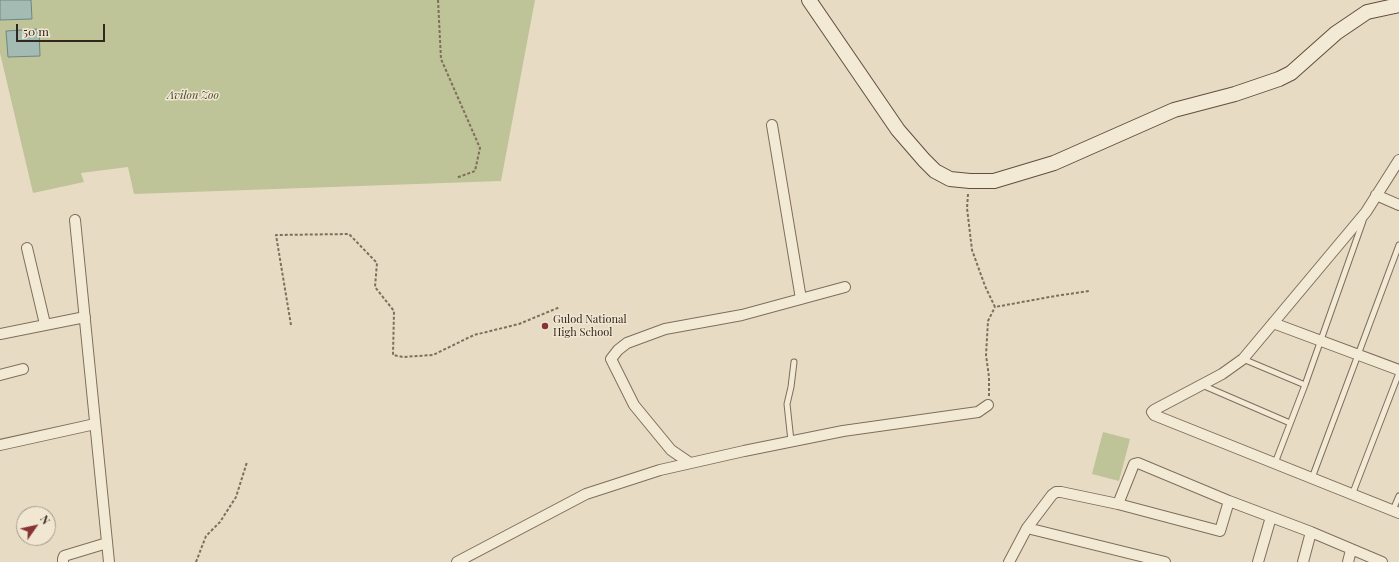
<!DOCTYPE html>
<html>
<head>
<meta charset="utf-8">
<style>
	body { margin:0 }
	#map { position:relative; width:1399px; height:562px; overflow:hidden; background:#e7dcc3; font-family:"Playfair Display",serif }
	canvas { display:block }
	.north { position:absolute; left:16px; top:506px; width:40px; height:40px; box-sizing:border-box; background:#f0e6d1; border:1px solid #a49a89; border-radius:50%; rotate:56deg; font-size:11px; font-weight:700; line-height:16px; text-align:center; color:#31271e }
	.north::after { content:''; display:block; margin:auto; width:14px; height:18px; background:#863436; clip-path:polygon(50% 0,100% 100%,50% 72%,0 100%) }
	.scale { position:absolute; left:16px; top:24px; width:89px; height:18px; box-sizing:border-box; border:2px solid #31271e; border-top:0; padding-left:5px; font-size:12px; line-height:14px; white-space:nowrap; color:#31271e; -webkit-text-stroke:3px #f0e6d1; paint-order:stroke }
</style>
</head>
<body>
<div id="map">
<canvas width="1399" height="562"></canvas>
<div class="north">N</div>
<div class="scale">50 m</div>
</div>
<script>
const ctx = document.querySelector('canvas').getContext('2d');
ctx.lineJoin = 'round';
function paint(path, color) { ctx.fillStyle = color; ctx.fill(path, 'evenodd'); }
const poly = rows => new Path2D(rows.map(r => 'M' + r).join(''));
function stroke(path, color, width, dash) { ctx.strokeStyle = color; ctx.lineWidth = width; ctx.lineCap = dash ? 'butt' : 'round'; ctx.setLineDash(dash || []); ctx.stroke(path); }
function label(font, color, halo, rows, align = 'center') {
  ctx.font = font + ' "Playfair Display",serif'; ctx.lineWidth = 3; ctx.setLineDash([]); ctx.textBaseline = 'middle'; ctx.strokeStyle = halo; ctx.fillStyle = color; for (const [text, x, y, turn = 0] of rows) {
    ctx.save(); ctx.translate(x, y); ctx.rotate((+turn || 0) * Math.PI / 180); ctx.textAlign = isNaN(turn) ? turn : align; if (halo) ctx.strokeText(text, 0, 0); ctx.fillText(text, 0, 0); ctx.restore();
  }
}
paint(poly([
	[0,0,535,0,501,181,134,194,128,167,81,173,84,182,33,193,0,53],
	[1103,432,1130,439,1119,481,1092,474]
]), '#bfc398');
const water = poly([
	[0,0,31,0,32,19,0,20,0,0],
	[39,29,40,56,8,57,6,31,39,29]
]);
paint(water, '#a4bbb4');
stroke(water, '#6d8780', 1);
const lane = poly([
	[1243,359,1305,385],
	[1202,385,1290,423],
	[791,441,787,404,791,387,794,362],
	[1275,463,1305,385,1363,221],
	[1312,478,1399,245],
	[1352,495,1399,373],
	[1393,510,1399,496]
]);
const street = poly([
	[772,125,801,299],
	[1399,160,1366,212,1243,359,1222,374,1154,410,1152,412,1154,415,1399,513],
	[1376,195,1399,205],
	[75,220,109,562],
	[27,248,45,324],
	[1273,323,1399,370],
	[0,334,85,317],
	[0,375,23,369],
	[0,445,95,424],
	[690,463,671,450,634,405,611,359,618,350,627,343,665,329,742,315,845,287],
	[1118,504,1134,464,1138,463,1229,501,1311,532,1382,562],
	[1027,528,1165,562],
	[63,562,63,559,64,556,107,543],
	[457,562,586,494,660,470,744,451,843,431,978,412,988,405],
	[1009,562,1027,528,1052,495,1056,492,1061,492,1118,504,1220,531,1229,501],
	[1258,562,1271,517],
	[1303,562,1311,532],
	[1348,562,1351,550]
]);
const secondary = poly([
	[809,0,898,130,924,160,935,171,950,179,970,181,994,181,1054,163,1174,110,1235,94,1279,79,1291,73,1336,33,1367,12,1399,5]
]);
stroke(lane, '#7f6e5c', 7);
stroke(street, '#7f6e5c', 12);
stroke(secondary, '#614f3f', 16);
stroke(poly([
	[438,0,441,59,480,148,475,171,456,178],
	[968,194,967,208,972,250,985,286,995,307,1055,296,1089,291],
	[291,325,276,235,349,234,377,263,375,287,394,311,393,355,403,357,433,355,474,335,519,324,560,307],
	[989,396,989,377,986,355,988,321,995,307],
	[196,562,206,536,220,522,236,497,247,462]
]), '#7f6e5c', 2, [3, 2]);
stroke(lane, '#f3ead5', 5);
stroke(street, '#f3ead5', 10);
stroke(secondary, '#f3ead5', 14);
for (const [x, y, r, color] of [
	[545,326,4,"#863436"]
]) { const dot = new Path2D(); dot.arc(x, y, r, 0, 2 * Math.PI); ctx.fillStyle = color; ctx.fill(dot); stroke(dot, '#f0e6d1', 1.5); }
label('italic 11px', '#424a27', '#f0e6d1', [
	["Avilon Zoo",193,96]
]);
label('11px', '#31271e', '#f0e6d1', [
	["Gulod National",553,320],
	["High School",553,333]
], 'left');
</script>
</body>
</html>
